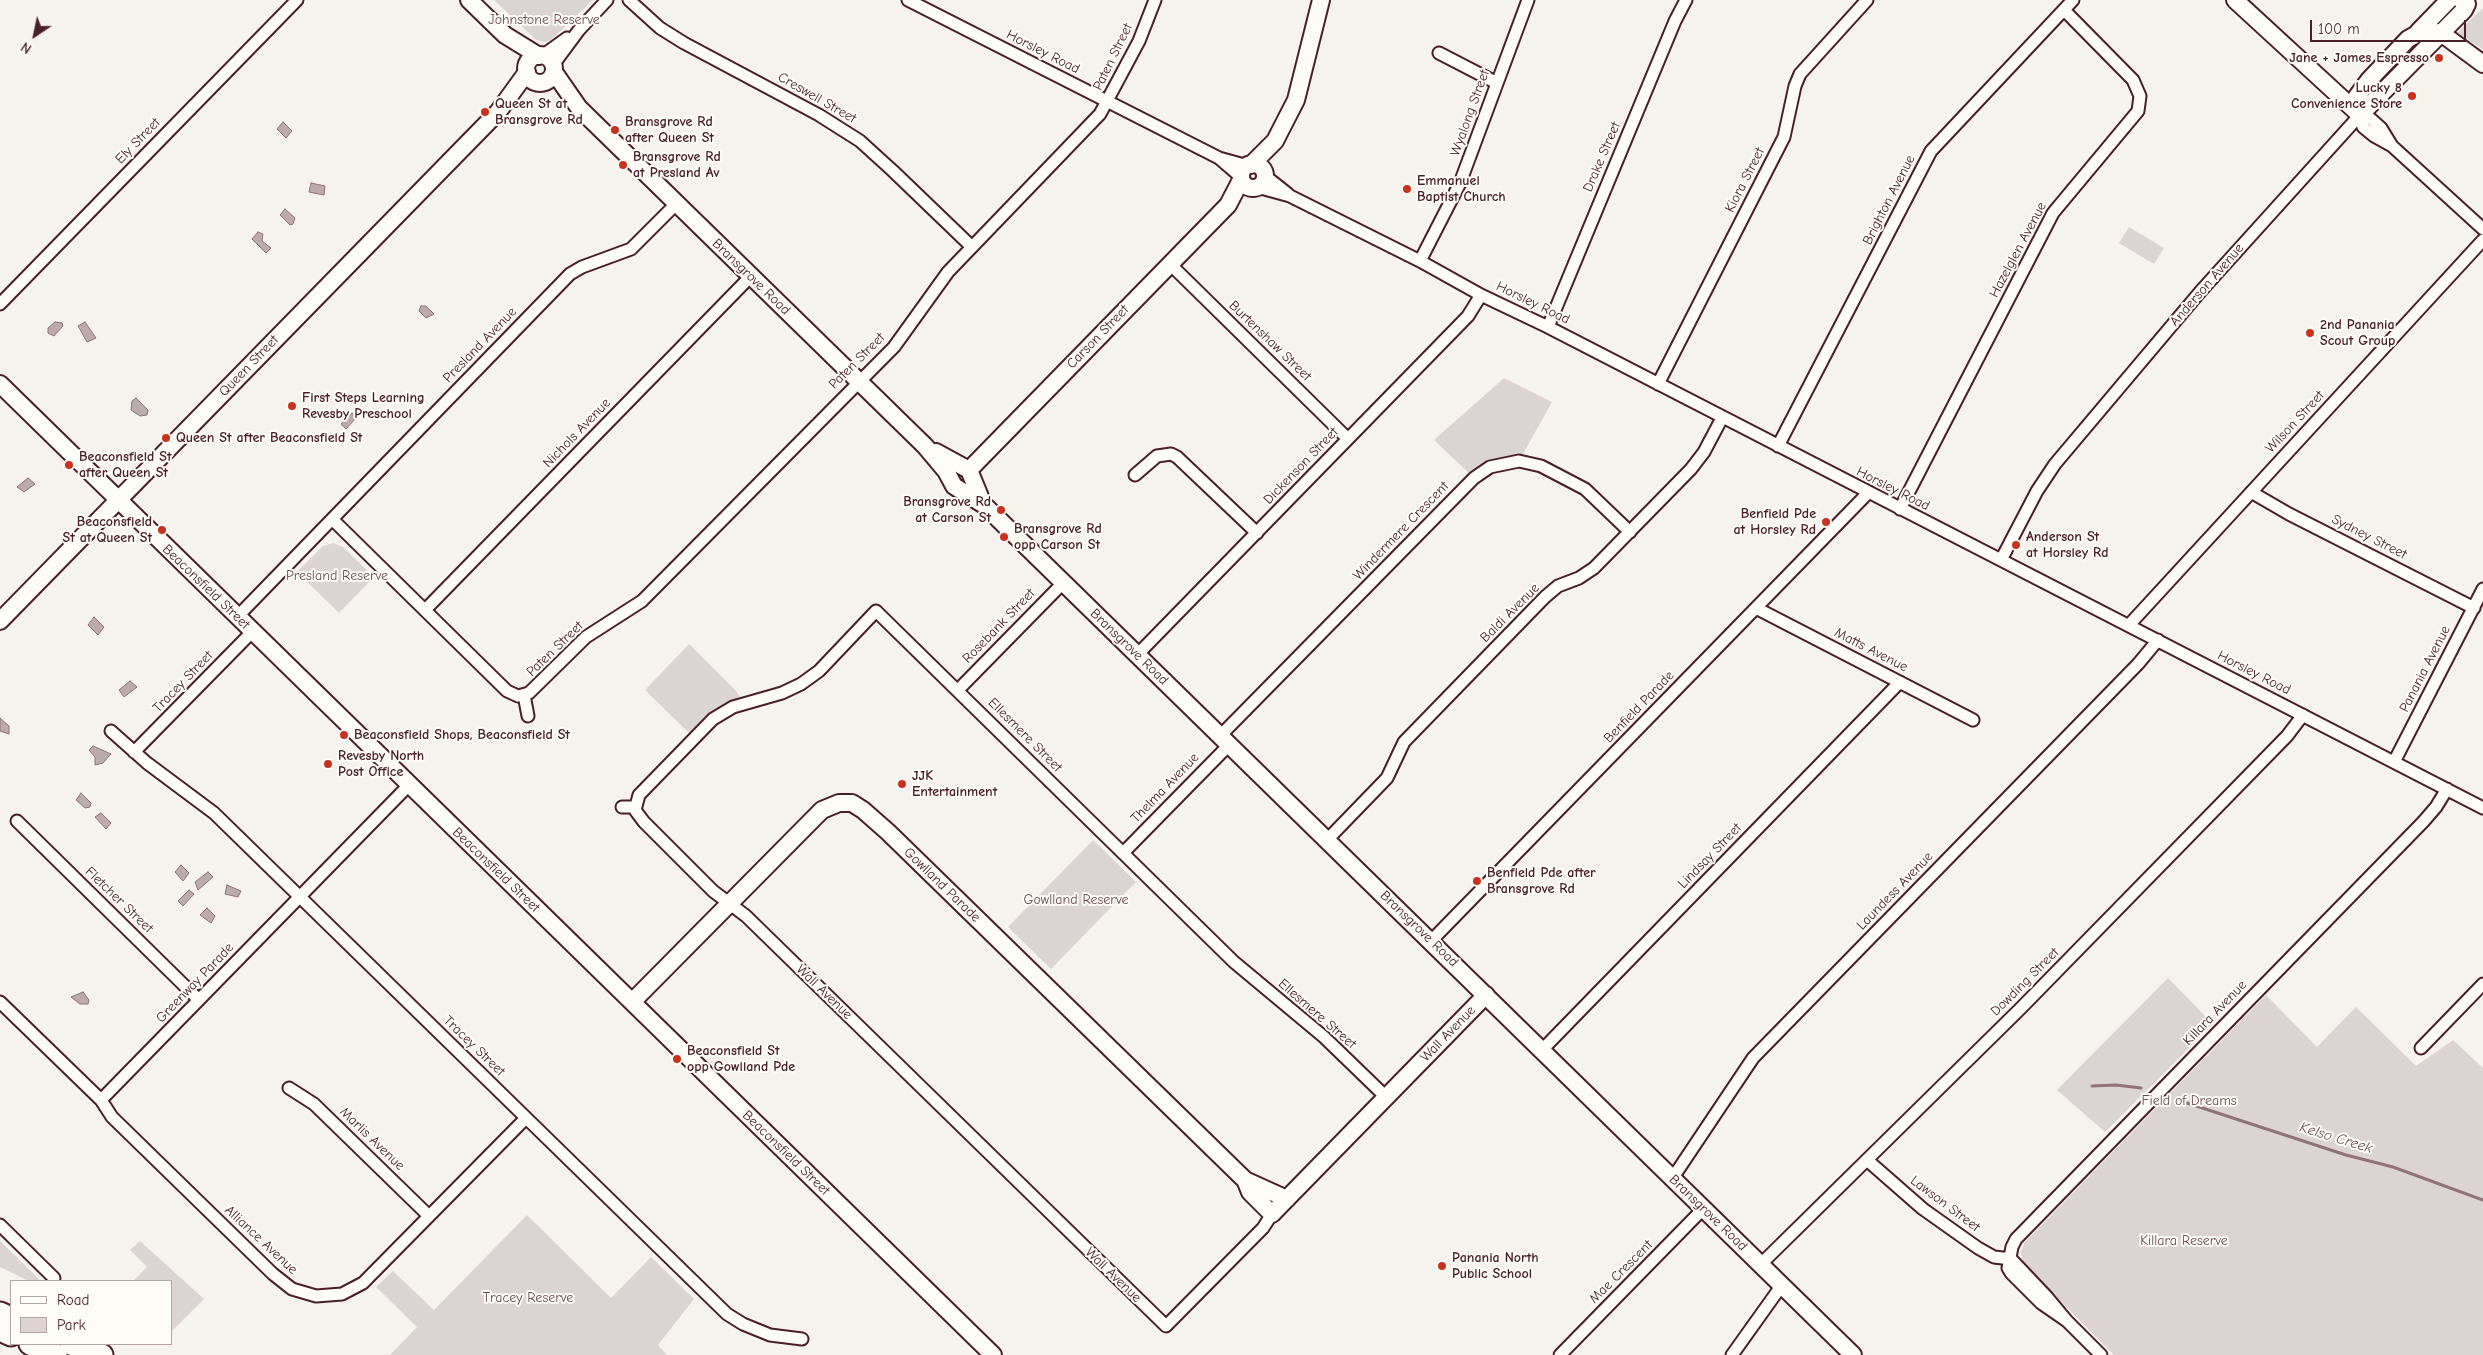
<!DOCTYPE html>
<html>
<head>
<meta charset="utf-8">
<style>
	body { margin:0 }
	#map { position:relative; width:2483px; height:1355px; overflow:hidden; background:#f6f3ef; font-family:"Comic Neue",sans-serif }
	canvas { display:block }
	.legend { position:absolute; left:10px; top:1280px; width:162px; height:65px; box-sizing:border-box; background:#fdfcf7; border:1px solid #b5a4a5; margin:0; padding:6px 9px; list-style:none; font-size:15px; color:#4a1f2b }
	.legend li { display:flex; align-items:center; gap:10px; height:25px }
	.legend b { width:25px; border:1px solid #b5a4a5 }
	.north { position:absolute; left:10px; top:10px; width:50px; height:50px; -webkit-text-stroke:4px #fdfcf7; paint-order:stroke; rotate:214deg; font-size:14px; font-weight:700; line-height:20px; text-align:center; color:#4a1f2b }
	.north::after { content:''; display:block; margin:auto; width:18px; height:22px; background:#4a1f2b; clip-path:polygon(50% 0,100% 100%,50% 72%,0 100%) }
	.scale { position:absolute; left:2310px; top:20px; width:156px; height:22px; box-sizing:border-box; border:2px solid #4a1f2b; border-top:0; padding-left:6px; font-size:15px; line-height:18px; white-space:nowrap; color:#4a1f2b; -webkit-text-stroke:4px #fdfcf7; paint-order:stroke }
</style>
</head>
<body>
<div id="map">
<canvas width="2483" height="1355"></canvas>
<ul class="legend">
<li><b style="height:6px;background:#fdfcf7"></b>Road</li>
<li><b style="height:14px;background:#dcd4d2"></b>Park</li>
</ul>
<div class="north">N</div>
<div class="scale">100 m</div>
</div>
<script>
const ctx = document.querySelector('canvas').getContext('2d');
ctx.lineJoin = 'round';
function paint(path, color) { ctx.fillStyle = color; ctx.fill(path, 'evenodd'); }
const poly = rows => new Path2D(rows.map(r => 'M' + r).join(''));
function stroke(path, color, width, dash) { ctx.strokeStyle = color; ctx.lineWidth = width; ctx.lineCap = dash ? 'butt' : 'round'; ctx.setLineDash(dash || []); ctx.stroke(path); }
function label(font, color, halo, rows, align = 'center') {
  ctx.font = font + ' "Comic Neue",sans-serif'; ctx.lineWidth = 4; ctx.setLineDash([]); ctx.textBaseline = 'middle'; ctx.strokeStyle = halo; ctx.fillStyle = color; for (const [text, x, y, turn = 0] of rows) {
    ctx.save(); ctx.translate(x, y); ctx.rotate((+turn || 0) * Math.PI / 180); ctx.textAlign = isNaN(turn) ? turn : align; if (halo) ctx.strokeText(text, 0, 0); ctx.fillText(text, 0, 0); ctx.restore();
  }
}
paint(poly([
	[494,0,593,0,551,40,544,42,536,40],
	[2483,8,2483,49,2457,33],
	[2129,227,2164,248,2154,264,2119,243],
	[1504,378,1552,402,1523,454,1494,459,1470,474,1434,440],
	[333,543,343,547,374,577,339,613,297,572,323,546],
	[689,644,737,692,740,698,717,709,689,733,645,690],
	[1093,840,1136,882,1051,969,1008,927],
	[2168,978,2213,1024,2105,1132,2057,1090],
	[2266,995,2317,1047,2356,1007,2416,1066,2453,1040,2483,1068,2483,1355,2114,1355,2023,1263,2021,1252,2025,1242],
	[527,1215,611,1298,651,1257,694,1299,658,1345,667,1355,390,1355,417,1327,376,1287,393,1271,434,1310],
	[0,1241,40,1280,41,1281,29,1281,0,1267],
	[140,1241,204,1299,171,1332,171,1281,133,1281,147,1267,130,1250]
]), '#dcd4d2');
const water = poly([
	[283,122,292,131,286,138,277,129,283,122],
	[311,183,325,186,324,195,309,192,311,183],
	[285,209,295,218,293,224,290,225,280,215,285,209],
	[258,232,263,234,262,241,271,248,266,253,252,239,258,232],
	[421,306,426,306,434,314,426,318,419,311,421,306],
	[55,322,62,323,63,326,54,336,48,333,48,328,55,322],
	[85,322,96,338,87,342,78,326,85,322],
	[136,398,148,410,147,415,140,416,131,410,132,401,136,398],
	[352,413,356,418,346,429,341,424,352,413],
	[28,478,35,484,24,492,17,487,28,478],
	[94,617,104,627,98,635,88,625,94,617],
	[130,681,137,687,124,697,119,690,130,681],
	[0,718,9,726,9,734,0,731,0,718],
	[93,746,111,754,103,763,95,765,95,757,89,750,93,746],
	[81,793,91,803,90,807,85,808,76,800,81,793],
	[101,813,111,823,106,829,95,817,101,813],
	[181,865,189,873,183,881,175,872,181,865],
	[208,872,213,877,198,890,195,882,208,872],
	[227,885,241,891,238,897,225,894,227,885],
	[189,890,194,894,183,906,178,901,189,890],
	[207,908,215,916,211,923,200,915,207,908],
	[83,992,89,1000,88,1004,80,1004,71,997,83,992]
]);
paint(water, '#bbabac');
stroke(water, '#8e7378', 1);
stroke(poly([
	[2092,1086,2116,1085,2141,1088],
	[2181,1101,2346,1155,2393,1167,2483,1200]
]), '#8e7378', 3);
const street = poly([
	[629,0,660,28,684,43,819,115,860,141,893,171,972,247],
	[908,0,1219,158,1248,166],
	[1439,53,1497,83],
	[542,56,567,38],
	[553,65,579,30,607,0],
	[2360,115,2363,127,2374,136,2392,146,2483,229],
	[2360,115,2371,119,2381,128,2392,146],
	[1219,158,1241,177],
	[1264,175,1288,194],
	[1257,187,1290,196,1420,261,1481,295,1548,327,2483,808],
	[1420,261,1460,183,1528,0],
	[1170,264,1348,439],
	[0,304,297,0],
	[1548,327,1675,21,1686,0],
	[1658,384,1784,137,1795,86,1800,74,1867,0],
	[1778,446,1931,151,2073,0],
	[1135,475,1157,456,1171,454,1177,457,1257,533],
	[2251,492,2289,514,2474,608],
	[1900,509,2053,213,2138,111,2140,96,2133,80,2064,10],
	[332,519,507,691,518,696,529,693,586,637,642,601,894,347,948,272,1100,114,1139,41,1155,0],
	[2001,560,2037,491,2055,464,2200,292,2360,115],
	[1756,608,1973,720],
	[425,610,750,277],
	[237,617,570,274,582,267,631,249,676,204],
	[2129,625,2483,240],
	[1137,655,1468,316,1481,295],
	[958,690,1063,583],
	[524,695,528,716],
	[111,731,147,763,214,813,727,1314,743,1324,770,1335,802,1339],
	[1220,736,1474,478,1490,467,1519,461,1541,466,1585,489,1630,532],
	[134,752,252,632],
	[2394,762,2483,589],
	[622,807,635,807],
	[17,821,199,1000],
	[1327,840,1387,778,1404,742,1545,597,1558,586,1579,578,1594,568,1691,469,1704,452,1722,418],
	[1123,853,1229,745],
	[1431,941,1868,493],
	[0,1002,101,1100,409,785],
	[2421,1048,2483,984],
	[1542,1050,1900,682],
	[289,1088,314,1104,429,1216],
	[101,1100,112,1117,273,1274,292,1289,316,1296,342,1294,363,1283,526,1118],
	[1867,1160,1923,1209,1978,1248,1994,1257,2011,1259,2047,1297,2067,1321,2101,1355],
	[1672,1179,1753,1058,2138,664,2158,640],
	[1272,1214,1263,1228,1166,1326,746,916,713,891,644,822,635,810,639,795,713,719,733,707,782,693,801,684,819,671,876,611,1234,962,1324,1037,1386,1097],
	[0,1225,54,1278],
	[1761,1264,2021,1008,2287,736,2303,715],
	[2067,1321,2041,1303,2011,1273,2008,1268,2012,1247,2016,1239,2423,822,2436,807,2447,789],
	[1560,1355,1703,1209],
	[1732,1355,1782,1285]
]);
const secondary = poly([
	[469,0,505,35,539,56],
	[2235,0,2360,115,2464,10,2467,4,2461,0],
	[2418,32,2449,0],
	'526 69a14 14 0 1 1 28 0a14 14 0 1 1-28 0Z',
	[554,72,579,108,925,446,946,471,954,486,984,505,1853,1355],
	[2350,106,2369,80,2408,39,2424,30,2441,33,2483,64],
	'1241 176a12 12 0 1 1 24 0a12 12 0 1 1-24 0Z',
	[1251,165,1275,141,1296,100,1321,0],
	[0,384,993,1355],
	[936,452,969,470,983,504],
	[969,470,1228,205,1241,180],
	[0,621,498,112,527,72],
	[632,1002,822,810,839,803,852,803,863,810,888,832,1245,1180,1287,1199],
	[1246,1182,1250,1192,1272,1214,1486,995]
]);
const highway = poly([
	[0,1313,11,1318],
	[0,1330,11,1335],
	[30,1344,56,1355],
	[71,1344,102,1355]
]);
stroke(street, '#4a1f2b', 15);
stroke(secondary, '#4a1f2b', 20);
stroke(highway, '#4a1f2b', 25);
stroke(street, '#fdfcf7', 11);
stroke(secondary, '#fdfcf7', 16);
stroke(highway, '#fdfcf7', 21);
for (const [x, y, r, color] of [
	[2439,58,5,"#c8321e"],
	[2412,96,5,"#c8321e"],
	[485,112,5,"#c8321e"],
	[615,130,5,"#c8321e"],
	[623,165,5,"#c8321e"],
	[1407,189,5,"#c8321e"],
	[2310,333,5,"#c8321e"],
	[292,406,5,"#c8321e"],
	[166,438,5,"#c8321e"],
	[69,465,5,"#c8321e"],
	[1001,510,5,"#c8321e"],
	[1826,522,5,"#c8321e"],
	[162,530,5,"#c8321e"],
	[1004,537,5,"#c8321e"],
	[2016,545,5,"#c8321e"],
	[344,735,5,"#c8321e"],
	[328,764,5,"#c8321e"],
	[902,784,5,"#c8321e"],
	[1477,881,5,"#c8321e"],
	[677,1059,5,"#c8321e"],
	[1442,1266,5,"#c8321e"]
]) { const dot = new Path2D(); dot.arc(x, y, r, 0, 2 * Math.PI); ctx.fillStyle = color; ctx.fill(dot); stroke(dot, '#fdfcf7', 2); }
label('14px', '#6e4c55', '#fdfcf7', [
	["Johnstone Reserve",544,20],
	["Presland Reserve",337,576],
	["Gowlland Reserve",1076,900],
	["Field of Dreams",2189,1101],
	["Killara Reserve",2184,1241],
	["Tracey Reserve",528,1298]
]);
label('14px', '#4a1f2b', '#fdfcf7', [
	["Horsley Road",1043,52,27],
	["Paten Street",1113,57,-64],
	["Creswell Street",817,98,30],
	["Wyalong Street",1470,113,-70],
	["Ely Street",138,141,-46],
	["Drake Street",1602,157,-67],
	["Kiora Street",1745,180,-63],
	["Brighton Avenue",1889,200,-63],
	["Hazelglen Avenue",2018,250,-62],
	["Bransgrove Road",751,277,44],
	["Anderson Avenue",2207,285,-49],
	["Horsley Road",1533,303,26],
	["Carson Street",1098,337,-46],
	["Burtenshaw Street",1270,341,44],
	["Presland Avenue",480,345,-46],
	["Paten Street",857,361,-45],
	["Queen Street",249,366,-46],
	["Wilson Street",2295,422,-47],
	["Nichols Avenue",577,433,-46],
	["Dickenson Street",1301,466,-46],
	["Horsley Road",1893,489,27],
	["Windermere Crescent",1401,531,-46],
	["Sydney Street",2369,537,27],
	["Beaconsfield Street",206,587,44],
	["Baldi Avenue",1510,613,-45],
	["Rosebank Street",999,626,-46],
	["Bransgrove Road",1129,647,44],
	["Paten Street",555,649,-44],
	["Matts Avenue",1871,650,27],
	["Panania Avenue",2425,669,-63],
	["Horsley Road",2254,673,27],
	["Tracey Street",183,682,-46],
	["Benfield Parade",1639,707,-46],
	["Ellesmere Street",1025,735,45],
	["Thelma Avenue",1165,788,-46],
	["Lindsay Street",1710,856,-46],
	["Beaconsfield Street",496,870,44],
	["Gowlland Parade",942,885,44],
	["Laundess Avenue",1895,891,-46],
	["Fletcher Street",119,900,44],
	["Bransgrove Road",1419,929,44],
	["Dowding Street",2025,982,-45],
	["Greenway Parade",195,983,-46],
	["Wall Avenue",824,992,44],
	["Killara Avenue",2215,1013,-46],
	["Ellesmere Street",1317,1014,41],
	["Wall Avenue",1448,1034,-46],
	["Tracey Street",474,1046,44],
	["Marlis Avenue",372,1139,44],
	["Beaconsfield Street",786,1153,44],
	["Lawson Street",1945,1204,37],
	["Bransgrove Road",1708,1213,44],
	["Alliance Avenue",261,1240,43],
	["Mae Crescent",1621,1272,-45],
	["Wall Avenue",1113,1275,44]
]);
label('bold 14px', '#4a1f2b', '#fdfcf7', [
	["Jane + James Espresso",2429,58,"right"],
	["Lucky 8",2402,88,"right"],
	["Convenience Store",2402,104,"right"],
	["Queen St at",495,104],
	["Bransgrove Rd",495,120],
	["Bransgrove Rd",625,122],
	["after Queen St",625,138],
	["Bransgrove Rd",633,157],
	["at Presland Av",633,173],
	["Emmanuel",1417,181],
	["Baptist Church",1417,197],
	["2nd Panania",2320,325],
	["Scout Group",2320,341],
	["First Steps Learning",302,398],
	["Revesby Preschool",302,414],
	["Queen St after Beaconsfield St",176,438],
	["Beaconsfield St",79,457],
	["after Queen St",79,473],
	["Bransgrove Rd",991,502,"right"],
	["at Carson St",991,518,"right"],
	["Benfield Pde",1816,514,"right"],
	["at Horsley Rd",1816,530,"right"],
	["Beaconsfield",152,522,"right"],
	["St at Queen St",152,538,"right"],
	["Bransgrove Rd",1014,529],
	["opp Carson St",1014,545],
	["Anderson St",2026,537],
	["at Horsley Rd",2026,553],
	["Beaconsfield Shops, Beaconsfield St",354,735],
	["Revesby North",338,756],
	["Post Office",338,772],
	["JJK",912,776],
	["Entertainment",912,792],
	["Benfield Pde after",1487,873],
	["Bransgrove Rd",1487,889],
	["Beaconsfield St",687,1051],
	["opp Gowlland Pde",687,1067],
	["Panania North",1452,1258],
	["Public School",1452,1274]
], 'left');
label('italic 15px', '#725058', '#fdfcf7', [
	["Kelso Creek",2336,1138,17]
]);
</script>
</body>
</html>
